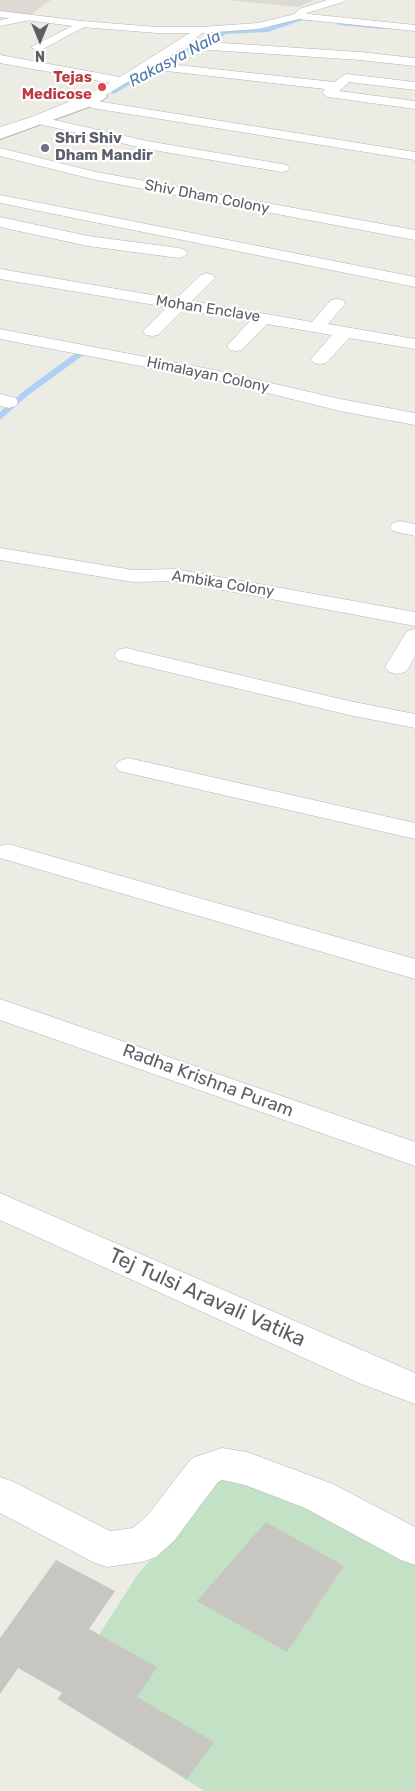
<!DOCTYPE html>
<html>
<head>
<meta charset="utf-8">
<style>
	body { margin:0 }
	#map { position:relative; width:415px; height:1791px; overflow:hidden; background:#ecebe4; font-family:Rubik,sans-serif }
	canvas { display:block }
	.north { position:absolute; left:15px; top:15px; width:50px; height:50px; -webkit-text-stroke:4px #fff; paint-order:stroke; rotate:180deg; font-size:14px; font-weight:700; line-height:20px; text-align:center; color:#5c5e62 }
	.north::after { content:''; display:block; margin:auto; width:18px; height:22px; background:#5c5e62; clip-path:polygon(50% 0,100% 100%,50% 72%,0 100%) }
</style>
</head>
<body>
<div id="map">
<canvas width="415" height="1791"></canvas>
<div class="north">N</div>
</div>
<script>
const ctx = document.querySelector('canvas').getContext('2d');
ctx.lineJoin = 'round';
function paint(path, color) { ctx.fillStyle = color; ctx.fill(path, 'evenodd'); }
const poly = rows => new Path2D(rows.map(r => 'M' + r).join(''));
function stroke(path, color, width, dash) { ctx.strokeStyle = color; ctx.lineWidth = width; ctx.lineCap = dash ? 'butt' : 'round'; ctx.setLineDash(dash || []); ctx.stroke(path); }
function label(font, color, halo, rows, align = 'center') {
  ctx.font = font + ' Rubik,sans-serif'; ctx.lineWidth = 4.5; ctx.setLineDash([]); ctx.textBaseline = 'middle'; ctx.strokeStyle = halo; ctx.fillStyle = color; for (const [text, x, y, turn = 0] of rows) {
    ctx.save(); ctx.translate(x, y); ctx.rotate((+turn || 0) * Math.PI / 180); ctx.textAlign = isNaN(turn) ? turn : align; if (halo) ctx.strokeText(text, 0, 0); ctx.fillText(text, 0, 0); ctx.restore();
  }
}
paint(poly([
	[0,0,51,0,28,16,0,12],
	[228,0,314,0,298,7]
]), '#dcdad2');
paint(poly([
	[225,1474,391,1546,415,1560,415,1791,204,1791,58,1699,138,1574]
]), '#c3e1c4');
stroke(poly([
	[339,23,383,27],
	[113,92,189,48,209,42,225,32,267,30,302,18,311,19]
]), '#acd1f4', 4);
stroke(poly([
	[0,416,26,393,81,353]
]), '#acd1f4', 6);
paint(poly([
	[266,1522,344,1566,287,1652,197,1601],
	[56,1560,115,1591,89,1629,157,1667,137,1697,214,1742,187,1779,58,1699,62,1693,18,1668,0,1694,0,1638]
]), '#c8c6c0');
const lane = poly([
	[101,90,105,90,107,97,94,105,0,139,0,135,90,103,101,96,101,90]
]);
const street = poly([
	[327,0,345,0,343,2,307,13,303,18,299,19,293,16,299,9,327,0],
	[26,15,32,18,30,20,0,26,0,20,26,15],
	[82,21,88,24,86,26,41,50,37,51,31,47,82,21],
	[196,29,202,33,192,41,360,52,415,58,415,66,360,60,182,48,159,63,334,82,346,74,415,82,415,90,349,82,339,91,415,101,415,109,328,97,322,93,325,89,149,69,96,101,415,152,415,160,92,108,86,105,50,119,147,141,282,164,287,165,289,168,287,171,282,172,147,149,39,124,0,135,0,127,29,118,86,95,110,83,0,63,0,55,120,77,196,29],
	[0,148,96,172,415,230,415,240,96,180,0,156,0,148],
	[0,195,415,277,415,287,0,203,0,195],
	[0,217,88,236,179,248,185,250,187,253,185,256,179,258,88,246,0,227,0,217],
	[0,269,176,299,201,275,207,273,213,275,215,278,192,301,312,322,331,300,337,299,343,300,345,304,328,324,415,339,415,349,349,338,326,363,320,364,314,363,311,359,332,335,267,324,242,350,236,351,230,350,227,346,250,321,183,310,158,335,152,336,146,335,143,331,167,307,0,279,0,269],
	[0,329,219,371,340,399,415,413,415,425,340,411,219,381,0,339,0,329],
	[0,394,16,398,18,402,16,406,9,408,0,406,0,394],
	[400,521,415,524,415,536,393,531,390,527,393,523,400,521],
	[0,548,133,570,175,569,415,612,415,626,175,581,133,582,0,560,0,548],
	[415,629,415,656,409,667,405,672,397,674,389,672,385,667,404,636,407,631,415,629],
	[126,648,349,701,415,714,415,728,349,715,118,660,114,655,118,650,126,648],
	[128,758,415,823,415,839,119,771,115,766,119,761,128,758],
	[8,844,415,959,415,979,0,858,0,846,8,844],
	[0,999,415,1142,415,1166,0,1020,0,999],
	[0,1193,415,1373,415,1404,359,1383,0,1220,0,1193],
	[222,1448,247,1452,333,1484,415,1527,415,1565,401,1560,305,1508,245,1485,222,1480,218,1482,174,1541,156,1557,142,1562,107,1567,93,1562,0,1513,0,1477,14,1482,110,1531,133,1528,146,1517,192,1458,222,1448]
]);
const secondary = poly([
	[0,11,82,21,157,27,201,27,258,23,299,13,415,25,415,31,299,19,258,29,201,33,157,33,82,27,0,17,0,11]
]);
stroke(lane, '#b1b3b7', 2);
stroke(street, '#b1b3b7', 1);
stroke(secondary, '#b3b5b9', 1);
paint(lane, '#fff');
paint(street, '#fff');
paint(secondary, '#fff');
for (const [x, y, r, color] of [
	[102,87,5,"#e0444e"],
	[45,148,5,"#6b7280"]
]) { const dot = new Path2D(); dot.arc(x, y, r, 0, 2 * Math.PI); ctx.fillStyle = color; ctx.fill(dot); stroke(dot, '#fff', 2); }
label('bold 15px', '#be3a42', '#fff', [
	["Tejas",92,78],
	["Medicose",92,95]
], 'right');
label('bold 15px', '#5b616d', '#fff', [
	["Shri Shiv",55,139],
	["Dham Mandir",55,156]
], 'left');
label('15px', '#5c5e62', '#fff', [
	["Shiv Dham Colony",207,197,11],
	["Mohan Enclave",208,309,9],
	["Himalayan Colony",208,375,12],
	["Ambika Colony",223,584,9]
]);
label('italic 16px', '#4f78ac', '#fff', [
	["Rakasya Nala",175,59,-28]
]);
label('18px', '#5c5e62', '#fff', [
	["Radha Krishna Puram",208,1081,20]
]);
label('21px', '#5c5e62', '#fff', [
	["Tej Tulsi Aravali Vatika",207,1298,24]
]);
</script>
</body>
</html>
